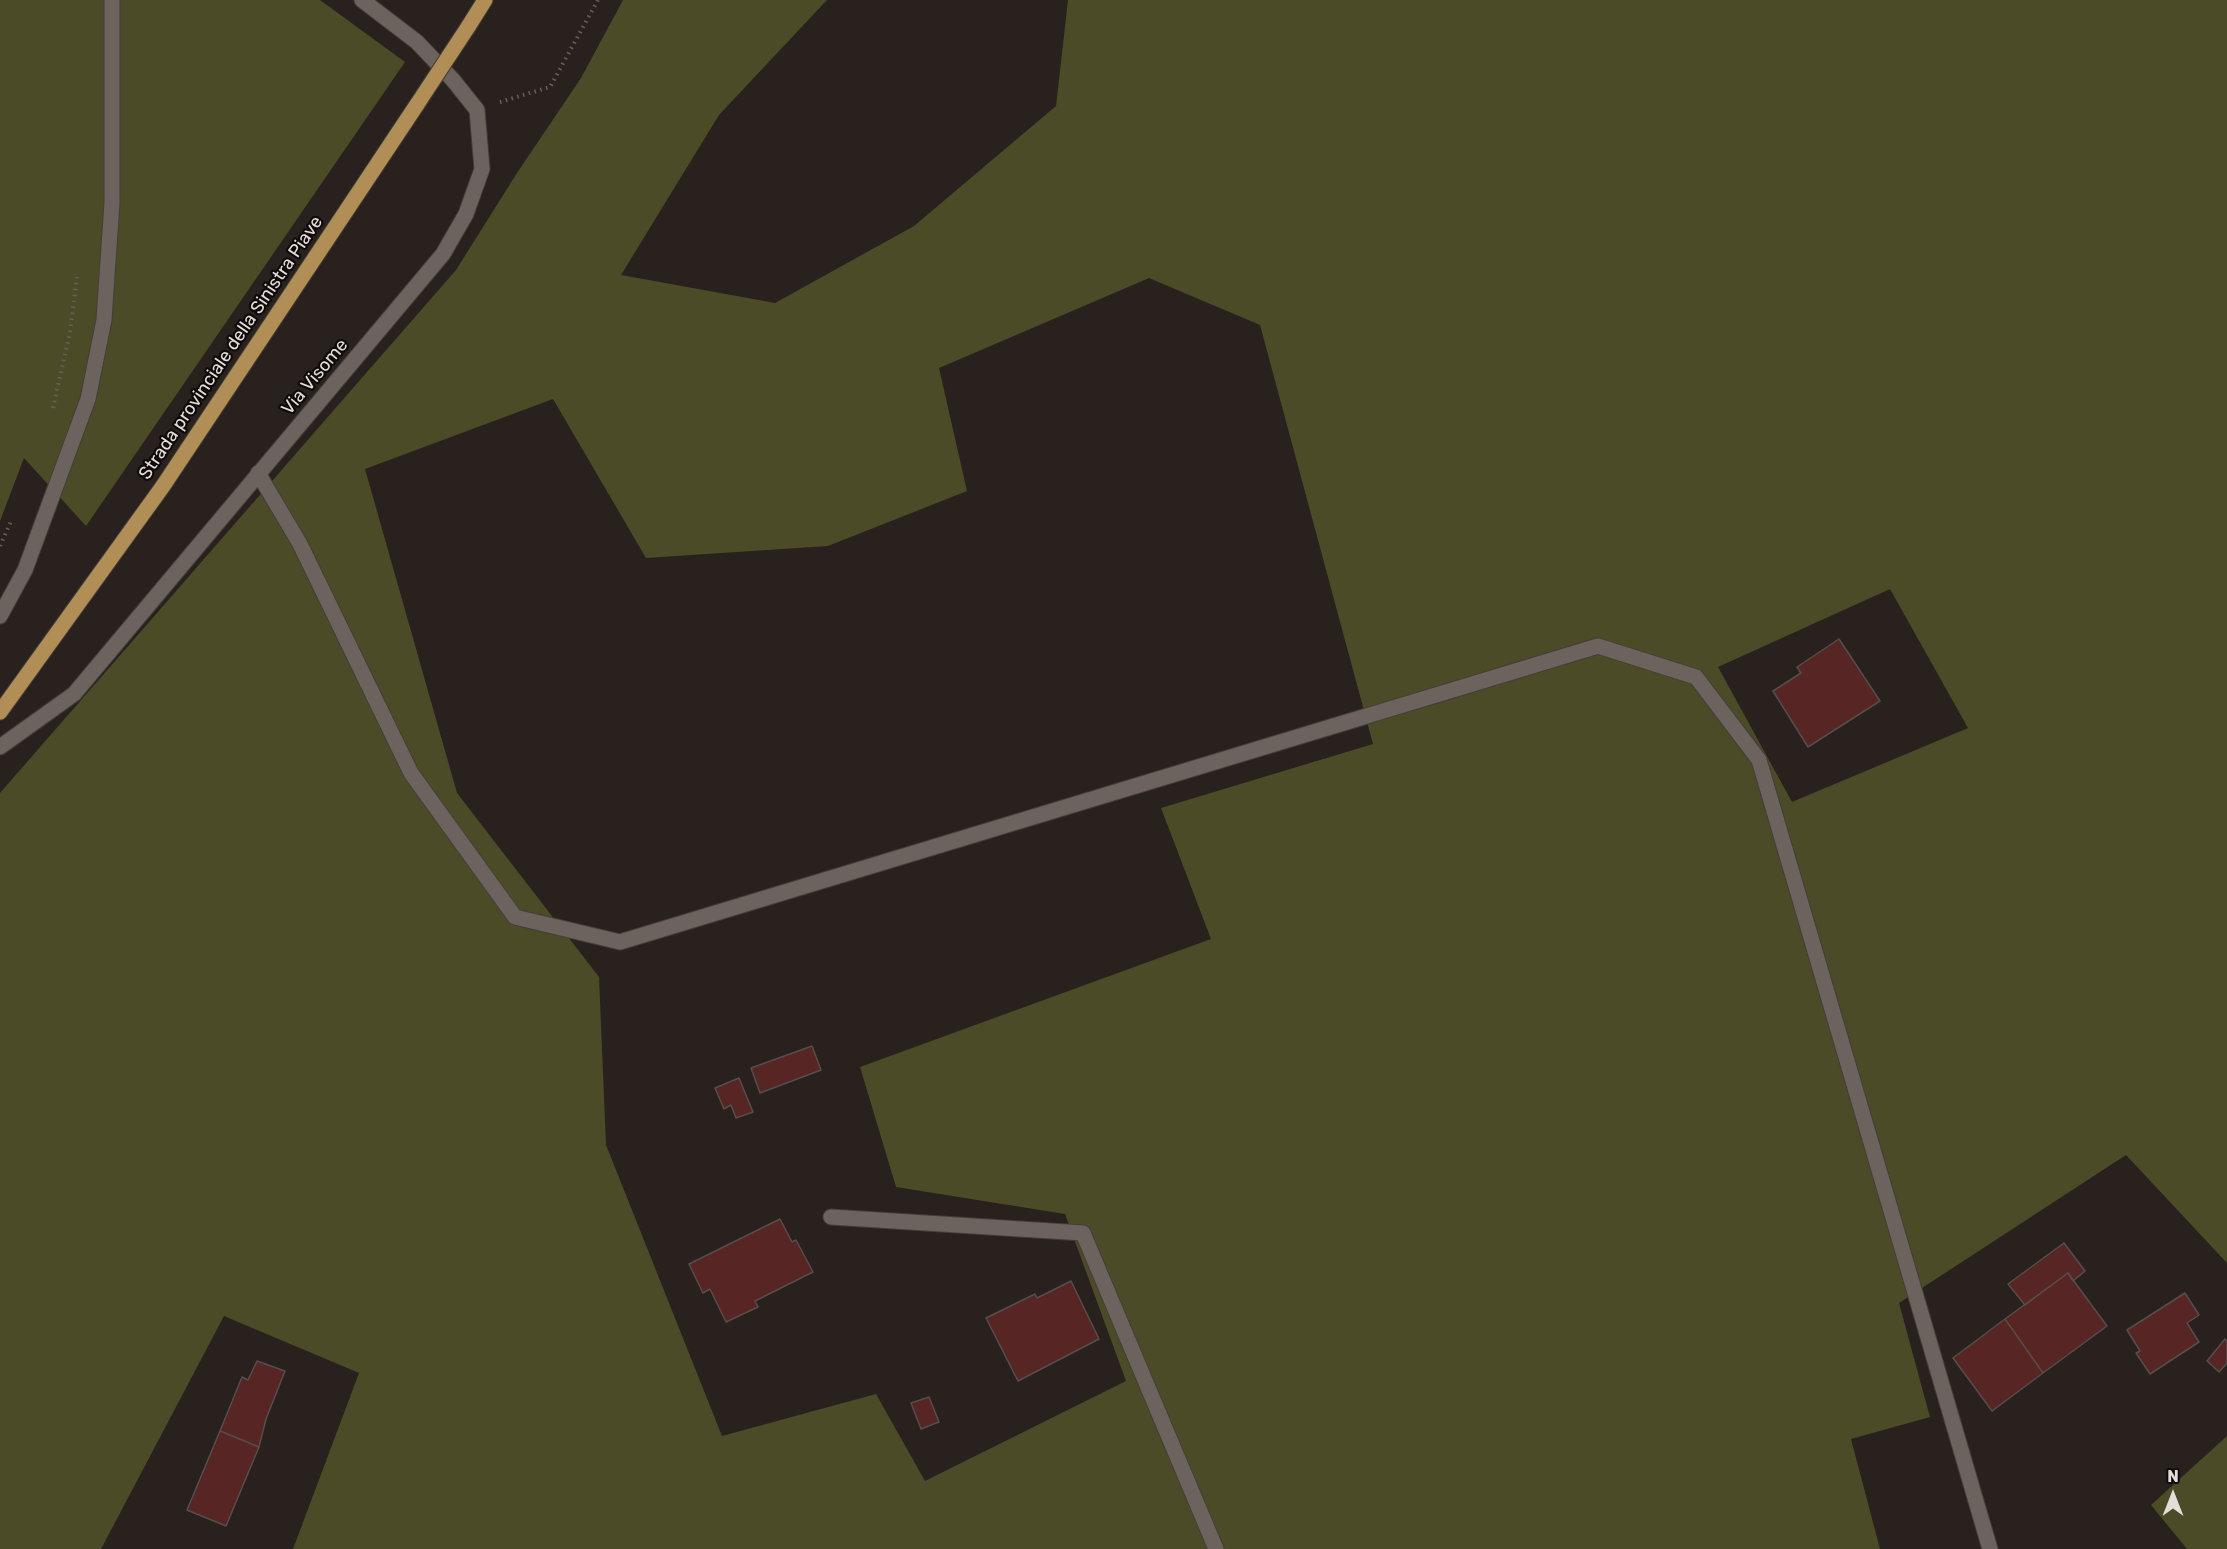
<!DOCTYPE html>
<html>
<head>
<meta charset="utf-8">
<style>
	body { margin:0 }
	#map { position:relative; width:2227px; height:1549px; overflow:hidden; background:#29211d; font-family:Rubik,sans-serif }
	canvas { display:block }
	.north { position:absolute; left:2143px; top:1465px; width:60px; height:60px; -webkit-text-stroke:4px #0f0b09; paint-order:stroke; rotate:0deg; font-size:16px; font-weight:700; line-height:24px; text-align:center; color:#e4dedb }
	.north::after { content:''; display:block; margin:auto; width:21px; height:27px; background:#e4dedb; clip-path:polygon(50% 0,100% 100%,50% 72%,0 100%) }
</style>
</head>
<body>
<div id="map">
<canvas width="2227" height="1549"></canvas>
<div class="north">N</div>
</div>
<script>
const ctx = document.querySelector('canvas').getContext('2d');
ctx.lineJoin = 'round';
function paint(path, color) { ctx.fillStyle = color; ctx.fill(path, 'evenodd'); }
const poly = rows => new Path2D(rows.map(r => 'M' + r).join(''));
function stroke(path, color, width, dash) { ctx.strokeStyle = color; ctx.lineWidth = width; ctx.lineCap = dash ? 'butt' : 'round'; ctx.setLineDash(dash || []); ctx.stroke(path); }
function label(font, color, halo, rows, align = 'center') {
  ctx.font = font + ' Rubik,sans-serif'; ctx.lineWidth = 4.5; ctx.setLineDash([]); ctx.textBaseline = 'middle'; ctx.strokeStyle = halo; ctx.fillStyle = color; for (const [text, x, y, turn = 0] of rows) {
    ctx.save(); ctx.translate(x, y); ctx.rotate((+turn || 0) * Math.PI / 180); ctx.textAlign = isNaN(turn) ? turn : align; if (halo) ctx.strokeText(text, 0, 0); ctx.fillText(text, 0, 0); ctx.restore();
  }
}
paint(poly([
	[0,0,320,0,405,62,86,526,24,458,0,521],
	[623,0,827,0,719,115,621,275,775,303,914,226,1056,106,1068,0,2227,0,2227,1263,2126,1155,1899,1303,1930,1417,1851,1439,1880,1549,293,1549,359,1373,224,1316,101,1549,0,1549,0,793,456,270,517,173,581,78],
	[1149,278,1260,325,1373,744,1161,808,1211,939,860,1067,896,1187,1065,1214,1126,1381,925,1481,876,1394,722,1436,606,1145,599,977,457,793,365,469,553,399,646,558,828,546,967,491,939,368],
	[1890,589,1968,728,1792,802,1718,667],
	[2227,1436,2227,1549,2187,1549,2151,1505]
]), '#4b4b27');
const building = poly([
	[1839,639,1880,701,1808,747,1773,691,1801,673,1797,667,1839,639],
	[812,1046,821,1070,760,1093,751,1068,812,1046],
	[739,1078,753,1112,736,1118,731,1105,724,1109,715,1088,739,1078],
	[780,1219,792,1242,796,1240,813,1272,755,1301,758,1307,726,1322,710,1289,703,1293,689,1264,780,1219],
	[2064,1243,2085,1271,2073,1281,2068,1273,2025,1305,2008,1284,2064,1243],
	[2068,1273,2107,1326,2043,1373,2005,1319,2068,1273],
	[1071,1281,1099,1339,1018,1381,986,1318,1035,1294,1037,1298,1071,1281],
	[2185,1293,2199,1315,2187,1323,2199,1342,2150,1374,2136,1353,2140,1351,2127,1330,2185,1293],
	[2005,1319,2043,1373,1992,1411,1953,1358,2005,1319],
	[2225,1339,2227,1341,2227,1363,2219,1372,2207,1361,2225,1339],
	[257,1361,285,1371,266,1419,259,1447,220,1431,242,1377,248,1380,257,1361],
	[929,1397,939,1422,921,1429,911,1403,929,1397],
	[220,1431,259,1447,226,1526,187,1510,220,1431]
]);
paint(building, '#562524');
stroke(building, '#584d4c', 1.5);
const minor = poly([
	[258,473,300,544,411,773,515,917,620,942,1598,646,1696,677,1759,760,1990,1549],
	[0,616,25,570,88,399,104,320,112,203,112,0],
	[0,747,74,694,443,254,466,214,482,169,477,110,453,80,417,42,362,0],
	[831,1217,1083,1233,1216,1549]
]);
const major = poly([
	[468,27,485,0],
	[0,712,163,486,418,103]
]);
stroke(minor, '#443e3a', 17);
stroke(major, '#443e3a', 17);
stroke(poly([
	[500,102,550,87,598,0],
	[53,408,70,332,77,277],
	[0,546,12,519]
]), '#665f5b', 4, [1.5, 4.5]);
stroke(minor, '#6d635e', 15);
stroke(major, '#b08e56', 15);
const majorBridge = poly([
	[418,103,468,27]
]);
stroke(majorBridge, '#443e3a', 17, []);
stroke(majorBridge, '#b08e56', 15);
label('18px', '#e4dedb', '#0f0b09', [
	["Strada provinciale della Sinistra Piave",231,348,-56],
	["Via Visome",315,377,-50]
]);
</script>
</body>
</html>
